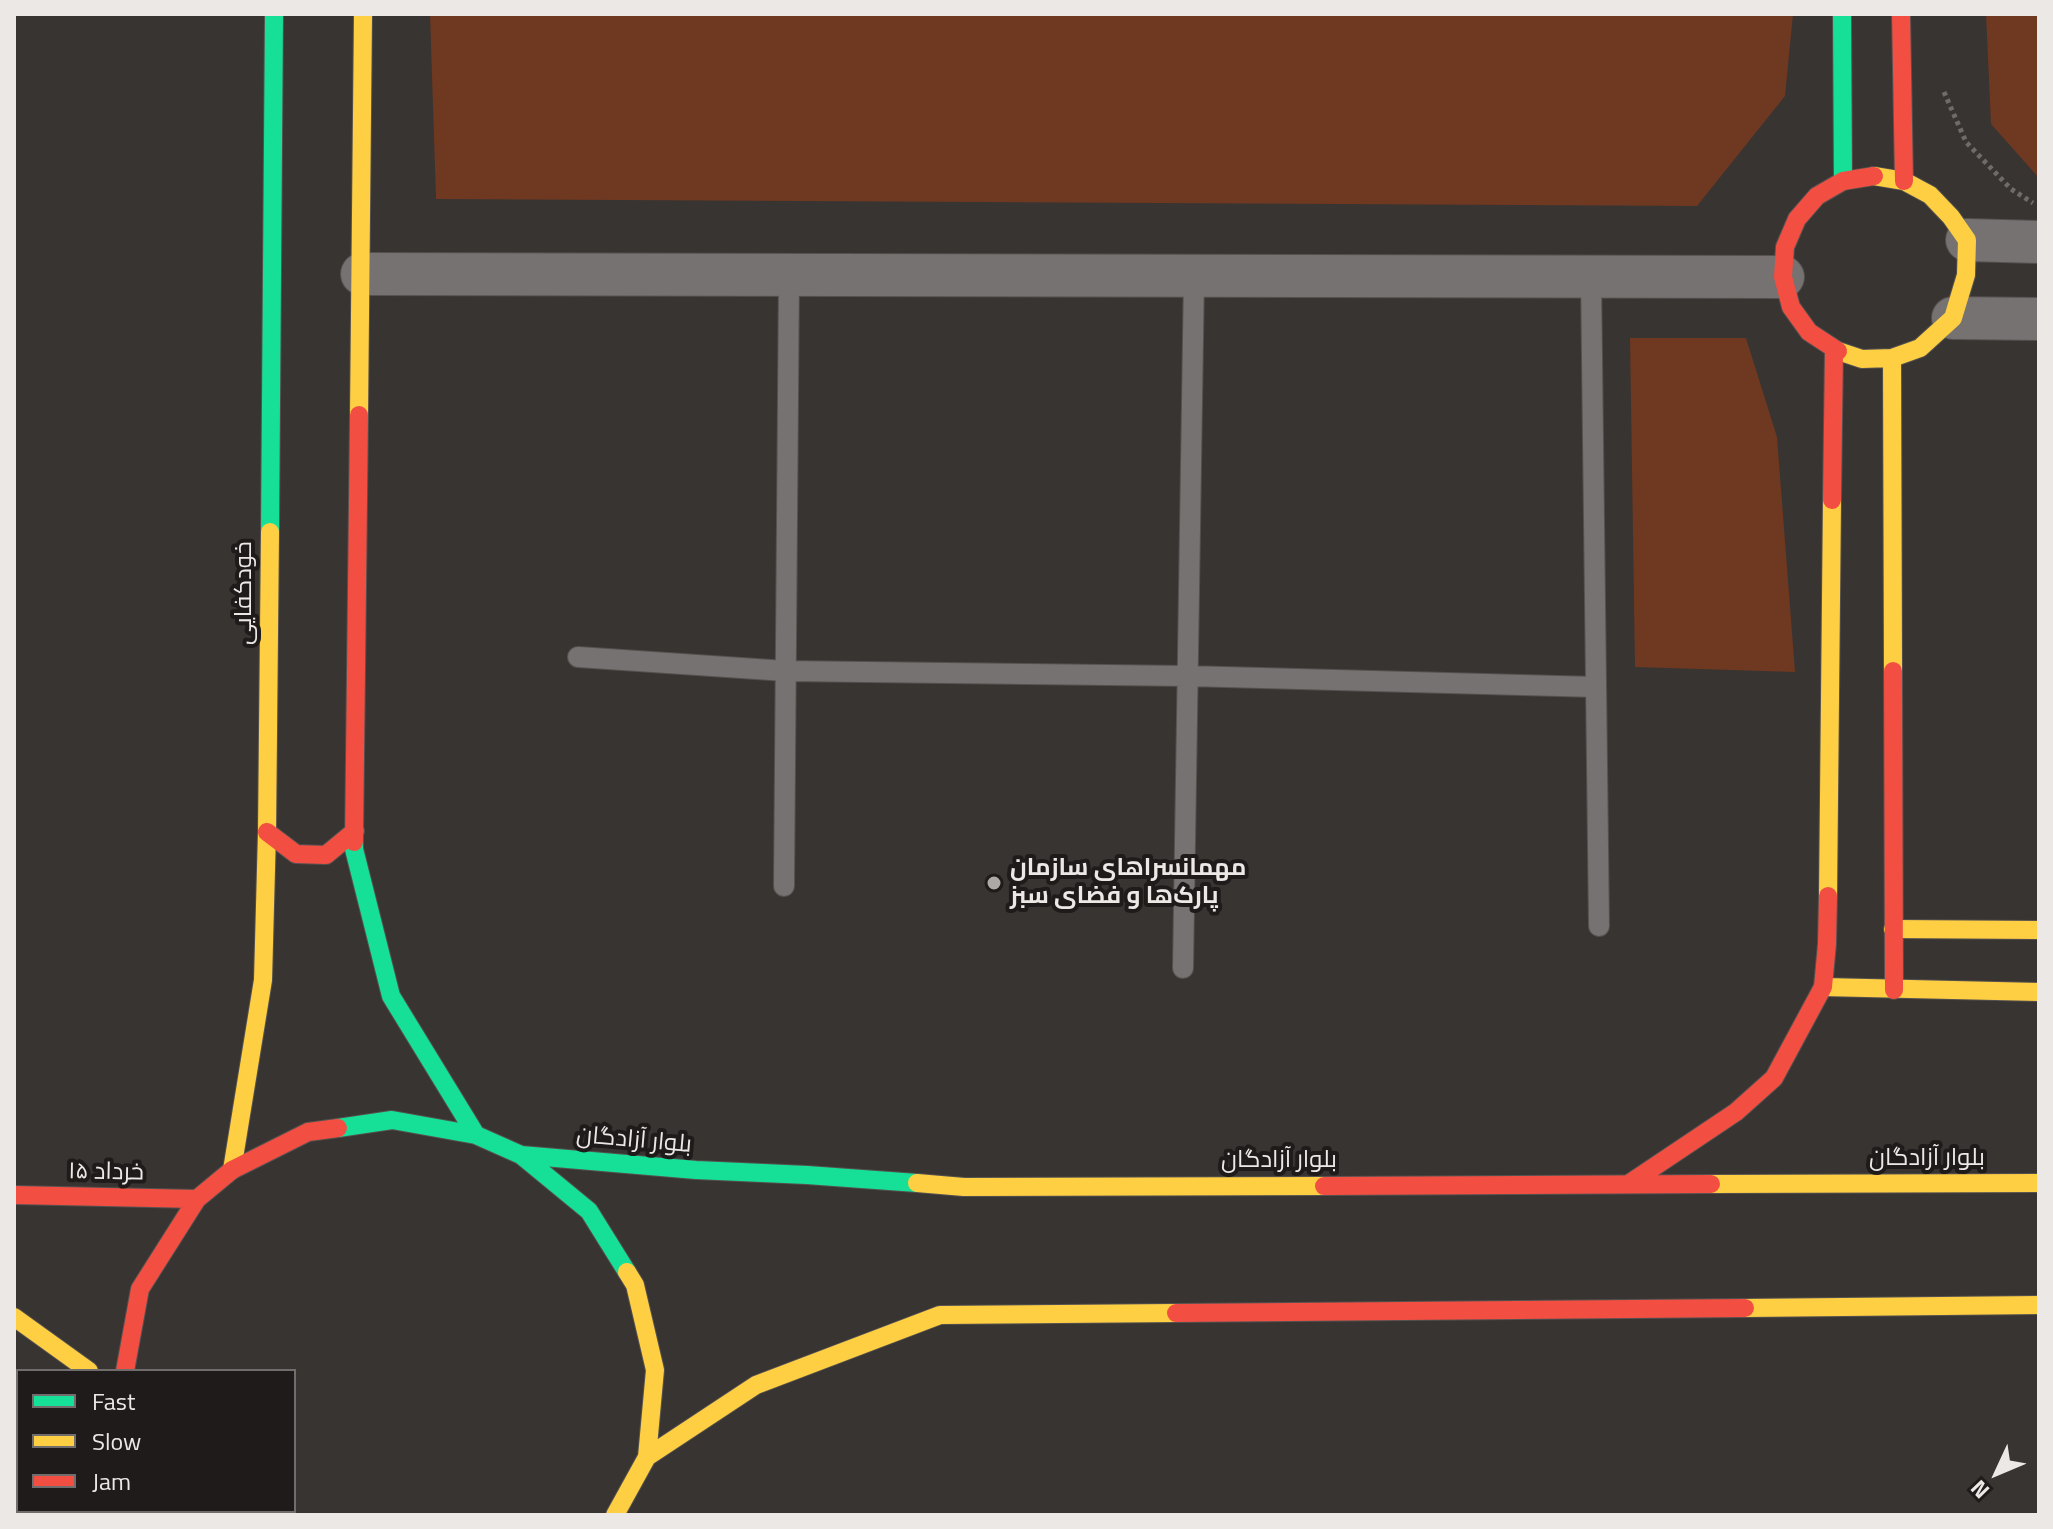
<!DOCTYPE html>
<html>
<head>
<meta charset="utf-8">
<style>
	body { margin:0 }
	#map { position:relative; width:2053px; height:1529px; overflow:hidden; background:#383432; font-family:"Titillium Web",sans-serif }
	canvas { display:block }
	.frame { position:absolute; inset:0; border:16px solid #ece8e6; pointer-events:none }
	.legend { position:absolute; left:16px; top:1369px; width:280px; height:144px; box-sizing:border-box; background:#1e1b1a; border:2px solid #706d6c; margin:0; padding:10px 14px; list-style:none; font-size:24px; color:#ece8e6 }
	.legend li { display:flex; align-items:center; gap:16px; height:40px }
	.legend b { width:40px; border:2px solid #706d6c }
	.north { position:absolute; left:1957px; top:1433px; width:80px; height:80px; -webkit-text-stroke:6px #1e1b1a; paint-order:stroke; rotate:226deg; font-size:22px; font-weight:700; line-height:32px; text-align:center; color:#ece8e6 }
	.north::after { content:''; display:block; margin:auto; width:28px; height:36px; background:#ece8e6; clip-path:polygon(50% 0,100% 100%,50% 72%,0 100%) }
</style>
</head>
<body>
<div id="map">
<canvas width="2053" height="1529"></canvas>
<div class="frame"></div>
<ul class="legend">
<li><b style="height:10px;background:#16e098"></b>Fast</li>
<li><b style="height:10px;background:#ffcf43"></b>Slow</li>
<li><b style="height:10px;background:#f24e42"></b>Jam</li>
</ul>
<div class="north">N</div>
</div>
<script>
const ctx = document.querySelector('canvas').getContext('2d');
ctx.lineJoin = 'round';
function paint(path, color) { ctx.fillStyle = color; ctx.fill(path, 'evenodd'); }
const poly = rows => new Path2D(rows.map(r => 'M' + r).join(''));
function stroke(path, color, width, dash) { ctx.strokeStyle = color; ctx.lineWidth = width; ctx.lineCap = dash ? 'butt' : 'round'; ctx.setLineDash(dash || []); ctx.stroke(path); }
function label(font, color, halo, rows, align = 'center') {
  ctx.font = font + ' "Titillium Web",Cairo,sans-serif'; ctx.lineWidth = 8; ctx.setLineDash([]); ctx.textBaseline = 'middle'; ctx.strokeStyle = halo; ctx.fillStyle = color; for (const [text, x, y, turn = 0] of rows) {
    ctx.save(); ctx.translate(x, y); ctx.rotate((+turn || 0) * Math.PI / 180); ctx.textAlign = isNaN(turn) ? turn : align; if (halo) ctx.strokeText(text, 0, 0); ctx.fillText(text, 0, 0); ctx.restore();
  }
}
paint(poly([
	[430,14,1793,14,1785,96,1697,206,436,199],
	[1986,14,2039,14,2039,178,1991,124],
	[1630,338,1746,338,1777,437,1795,672,1635,667]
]), '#6f3821');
const lane = poly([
	[1591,277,1599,926],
	[578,657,786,671,1187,676,1596,687],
	[784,886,789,275],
	[1183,968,1194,276]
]);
const street = poly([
	[1967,240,2039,242],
	[362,274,1783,277],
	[1953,318,2039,319]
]);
const fast = poly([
	[1842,14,1843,181],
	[270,532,274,14],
	[354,842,354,849,391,996,476,1135],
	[338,1128,392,1120,476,1135,521,1155,589,1211,627,1272],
	[521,1155,696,1170,807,1175,917,1183]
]);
const slow = poly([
	[1838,351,1862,359,1892,358,1920,348,1953,318,1966,275,1967,240,1951,217,1930,195,1904,181,1874,176],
	[1892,358,1893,671],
	[359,415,363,14],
	[1828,896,1832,500],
	[1893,929,2039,930],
	[1823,987,2039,992],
	[232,1170,263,980,267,832,270,532],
	[917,1183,964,1187,1324,1186],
	[1711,1184,2039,1183],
	[1745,1308,2039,1305],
	[14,1317,89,1371],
	[647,1457,756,1385,940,1315,1176,1313],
	[156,1511,158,1515],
	[615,1515,647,1457,655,1370,635,1285,627,1272]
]);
const jam = poly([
	[1901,14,1904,181],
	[1838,351,1809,332,1791,307,1783,277,1785,247,1797,219,1817,196,1843,181,1874,176],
	[1832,500,1834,349],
	[1893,671,1894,990],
	[267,832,296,854,326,855,355,831],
	[354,842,359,415],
	[1630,1183,1736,1112,1774,1078,1823,987,1827,944,1828,896],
	[1324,1186,1711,1184],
	[14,1195,197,1199],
	[1176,1313,1745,1308],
	[125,1371,140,1289,197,1199,232,1170,308,1132,338,1128],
	[125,1511,125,1515]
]);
stroke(lane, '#55514f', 22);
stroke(street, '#55514f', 44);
stroke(fast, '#55514f', 20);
stroke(slow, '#55514f', 20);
stroke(jam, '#55514f', 20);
stroke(poly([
	[1944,92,1966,142,2011,189,2033,203]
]), '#6e6b69', 5, [4, 4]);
stroke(lane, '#757271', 20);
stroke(street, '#757271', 42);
stroke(fast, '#16e098', 18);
stroke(slow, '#ffcf43', 18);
stroke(jam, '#f24e42', 18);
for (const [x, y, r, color] of [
	[994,883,8,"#ada9a7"]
]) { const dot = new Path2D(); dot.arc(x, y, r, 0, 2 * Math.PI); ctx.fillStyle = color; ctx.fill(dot); stroke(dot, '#1e1b1a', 3); }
label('24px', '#ece8e6', '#1e1b1a', [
	["خودکفایی",245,593,-90],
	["بلوار آزادگان",634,1141,5],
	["بلوار آزادگان",1927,1159],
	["بلوار آزادگان",1279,1161],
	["۱۵ خرداد",106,1173,1]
]);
label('bold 24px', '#ece8e6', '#1e1b1a', [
	["مهمانسراهای سازمان",1010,869],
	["پارک‌ها و فضای سبز",1010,897]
], 'left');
</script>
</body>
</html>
